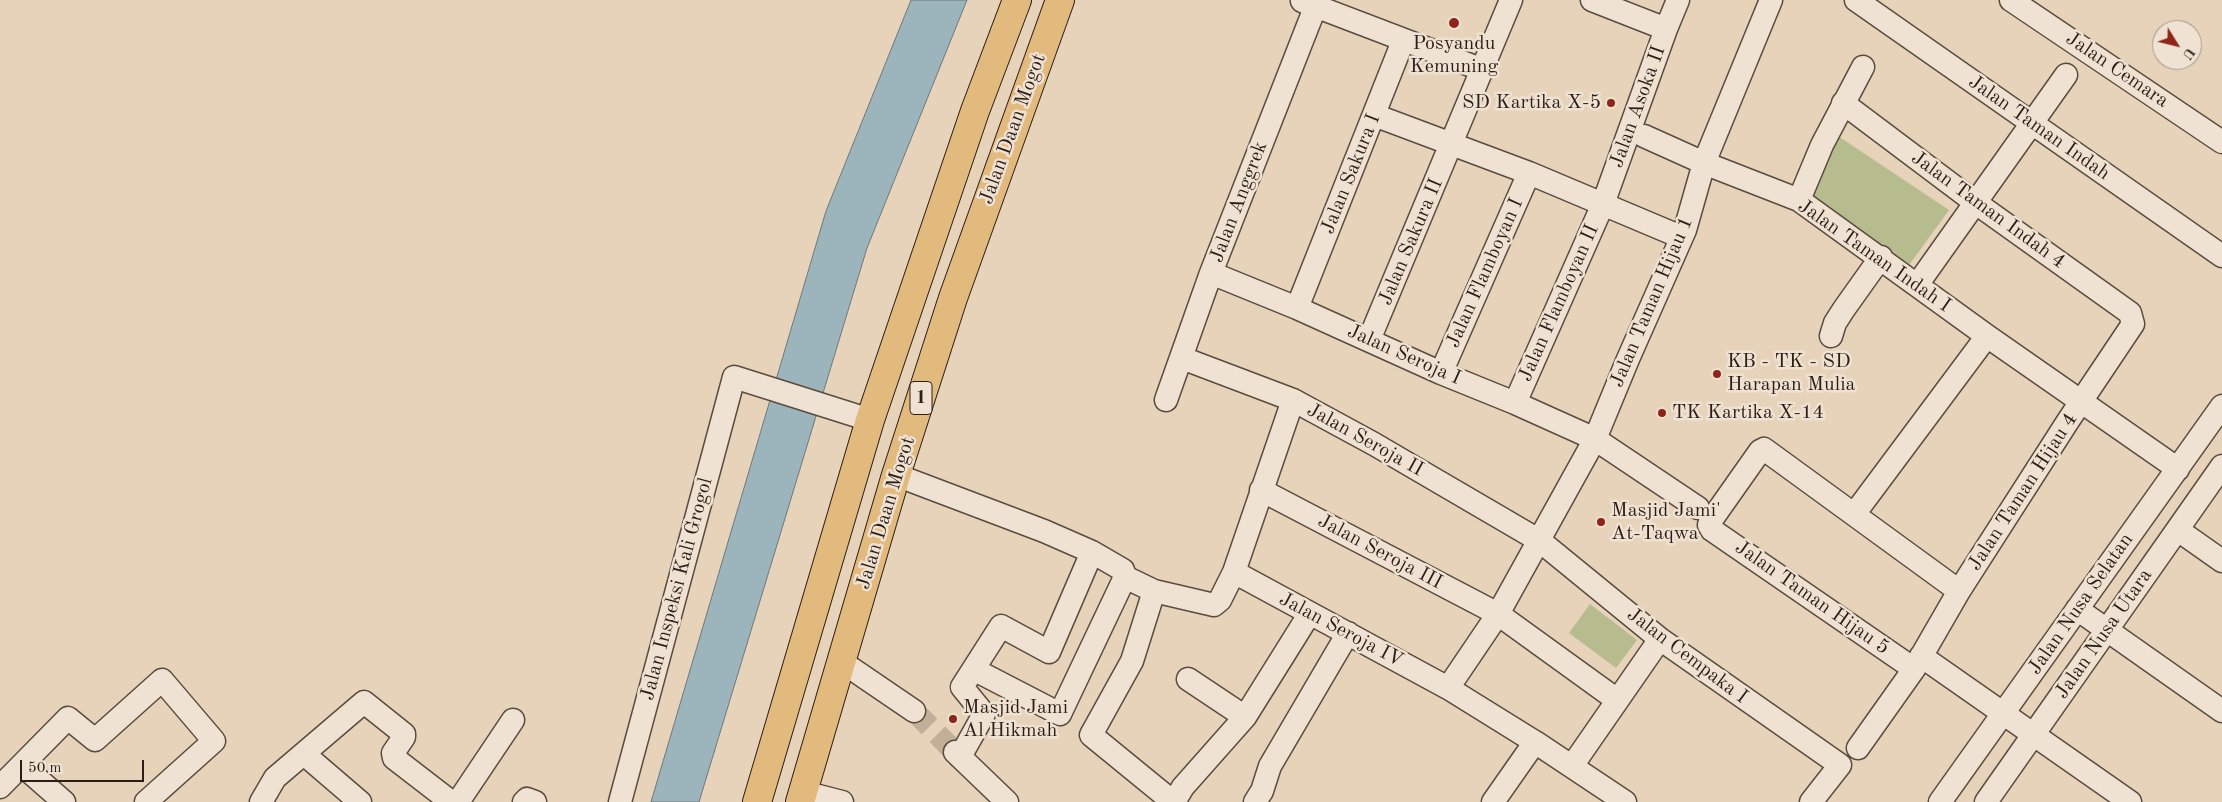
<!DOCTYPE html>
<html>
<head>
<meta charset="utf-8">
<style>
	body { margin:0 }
	#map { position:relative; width:2222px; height:802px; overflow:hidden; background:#e6d3ba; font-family:"Old Standard TT",serif }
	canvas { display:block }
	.north { position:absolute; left:2152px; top:20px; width:50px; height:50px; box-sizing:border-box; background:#efe2d2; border:1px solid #a19487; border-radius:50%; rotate:126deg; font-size:14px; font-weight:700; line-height:20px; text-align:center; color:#2c1e16 }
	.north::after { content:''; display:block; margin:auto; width:18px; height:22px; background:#8f2418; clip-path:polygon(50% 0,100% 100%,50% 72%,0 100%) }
	.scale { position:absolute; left:20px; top:760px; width:124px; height:22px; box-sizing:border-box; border:2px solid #2c1e16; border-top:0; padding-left:6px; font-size:15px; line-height:18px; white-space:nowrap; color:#2c1e16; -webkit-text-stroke:4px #efe2d2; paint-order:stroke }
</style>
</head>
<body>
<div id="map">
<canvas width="2222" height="802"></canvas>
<div class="north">U</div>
<div class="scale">50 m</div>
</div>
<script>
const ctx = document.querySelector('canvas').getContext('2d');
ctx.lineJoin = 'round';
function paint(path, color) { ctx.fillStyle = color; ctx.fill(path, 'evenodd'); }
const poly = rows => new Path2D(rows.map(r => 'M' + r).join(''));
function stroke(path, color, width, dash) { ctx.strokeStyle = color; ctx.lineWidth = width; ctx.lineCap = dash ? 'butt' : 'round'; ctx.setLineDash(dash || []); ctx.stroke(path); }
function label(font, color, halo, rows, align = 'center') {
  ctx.font = font + ' "Old Standard TT",serif'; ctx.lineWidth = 5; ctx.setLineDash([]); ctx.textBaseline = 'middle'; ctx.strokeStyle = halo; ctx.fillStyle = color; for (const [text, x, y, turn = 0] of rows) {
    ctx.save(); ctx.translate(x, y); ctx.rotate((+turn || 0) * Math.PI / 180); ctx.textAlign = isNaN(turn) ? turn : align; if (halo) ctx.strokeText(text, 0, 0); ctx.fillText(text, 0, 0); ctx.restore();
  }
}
paint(poly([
	[1838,136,1949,210,1907,268,1810,199],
	[1590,604,1637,640,1616,668,1569,633]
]), '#b7bc8e');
const water = poly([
	[911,0,967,0,867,248,699,802,651,802,826,211,911,0]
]);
paint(water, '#9cb4bc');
stroke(water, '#6f787a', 1);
stroke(poly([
	[914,711,955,752]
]), '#c1af99', 22, [22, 11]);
const minor = poly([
	[1856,0,2222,256],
	[2011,0,2222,142],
	[1302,1,1483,70],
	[1666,29,1678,0],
	[1843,103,1976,203,2130,313,2133,324,2068,421,1959,591,1914,669,1858,748],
	[1374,115,1529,173,1681,237],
	[1644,136,1704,163,1799,200,1987,336,2178,469],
	[1799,200,1822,145,1863,67],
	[1211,273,1297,308,1441,373,1515,403,1595,439,1698,508],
	[1917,285,2066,75],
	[1297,308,1403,41],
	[1831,336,1835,323,1844,309,1881,257],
	[1369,340,1511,0],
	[1182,358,1293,400,1374,444,1540,541,1660,639,1840,765,1811,802],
	[1441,373,1529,173],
	[1166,400,1211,273,1318,0],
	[1515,403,1603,204,1666,29,1592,0],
	[896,475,1044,531,1092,552,1123,570,1125,577],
	[1261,490,1498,614,1617,700],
	[1855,513,1987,336],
	[2178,530,2222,561],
	[1234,572,1448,688,1535,742,1625,802],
	[1154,591,1214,605,1220,600,1234,572,1293,400],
	[2077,609,2222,711],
	[1921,656,2130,802],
	[842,662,914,711],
	[1914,669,1712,530,1709,525,1710,522,1760,451,1764,449,1959,591],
	[975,670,1060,714,1125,577,1154,591,1132,661,1091,735,1173,802],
	[1188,679,1245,717],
	[1448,688,1498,614,1595,439,1628,359,1685,230,1704,163,1771,0],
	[955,752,1007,802],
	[304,754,360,802],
	[960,757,984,714,962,687,1001,626,1049,652,1092,552],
	[23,766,64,802],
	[1572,766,1660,639],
	[0,787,68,718,95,740,162,680,214,741,146,802],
	[803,792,842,802],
	[261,802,275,778,364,702,404,734,404,737,393,753,394,758,451,802],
	[458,802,513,720],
	[524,802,527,799,535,802],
	[620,802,734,377,870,420],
	[1174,802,1183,787,1245,717,1310,613],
	[1255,802,1262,791,1270,766,1348,633],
	[1493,802,1535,742],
	[1940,802,2222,406],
	[1986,802,2222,466]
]);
const highway = poly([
	[757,802,870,420,975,111,1017,0],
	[800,802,896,475,953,298,1060,0]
]);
stroke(minor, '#5a4b3f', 25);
stroke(highway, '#2c1e16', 30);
stroke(minor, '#efe2d2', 22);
stroke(highway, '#e3ba7d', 28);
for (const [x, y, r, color] of [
	[1454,23,6,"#8f2418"],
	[1611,103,5,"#8f2418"],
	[1717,374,5,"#8f2418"],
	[1662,413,5,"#8f2418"],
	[1601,522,5,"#8f2418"],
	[953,719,5,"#8f2418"]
]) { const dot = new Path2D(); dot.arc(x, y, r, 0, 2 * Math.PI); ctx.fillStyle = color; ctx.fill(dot); stroke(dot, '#efe2d2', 2); }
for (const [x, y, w] of [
	[921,398,22]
]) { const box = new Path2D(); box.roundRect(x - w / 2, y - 16.5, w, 33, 4); ctx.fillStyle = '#efe2d2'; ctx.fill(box); stroke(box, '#2c1e16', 1); }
label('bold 19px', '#2c1e16', null, [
	["1",921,398]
]);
label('20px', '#2c1e16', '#efe2d2', [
	["Posyandu",1454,44,"center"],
	["Kemuning",1454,67,"center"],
	["SD Kartika X-5",1601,103,"right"],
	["KB - TK - SD",1727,362],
	["Harapan Mulia",1727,385],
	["TK Kartika X-14",1672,413],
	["Masjid Jami'",1611,511],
	["At-Taqwa",1611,534],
	["Masjid Jami",963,708],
	["Al Hikmah",963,731]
], 'left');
label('20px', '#2c1e16', '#efe2d2', [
	["Jalan Cemara",2117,70,34],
	["Jalan Asoka II",1638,107,-70],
	["Jalan Taman Indah",2039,128,35],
	["Jalan Daan Mogot",1013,129,-70],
	["Jalan Sakura I",1351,174,-68],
	["Jalan Anggrek",1239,202,-69],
	["Jalan Taman Indah 4",1988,210,36],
	["Jalan Sakura II",1411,242,-67],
	["Jalan Taman Indah I",1874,256,35],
	["Jalan Flamboyan I",1485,273,-66],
	["Jalan Taman Hijau 1",1652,302,-67],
	["Jalan Flamboyan II",1559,303,-66],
	["Jalan Seroja I",1404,355,24],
	["Jalan Seroja II",1365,440,29],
	["Jalan Taman Hijau 4",2023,492,-57],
	["Jalan Daan Mogot",886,513,-73],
	["Jalan Seroja III",1380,552,28],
	["Jalan Inspeksi Kali Grogol",677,589,-75],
	["Jalan Taman Hijau 5",1812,598,35],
	["Jalan Nusa Selatan",2081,604,-55],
	["Jalan Seroja IV",1341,630,28],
	["Jalan Nusa Utara",2104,634,-55],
	["Jalan Cempaka I",1687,656,37]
]);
</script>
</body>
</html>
